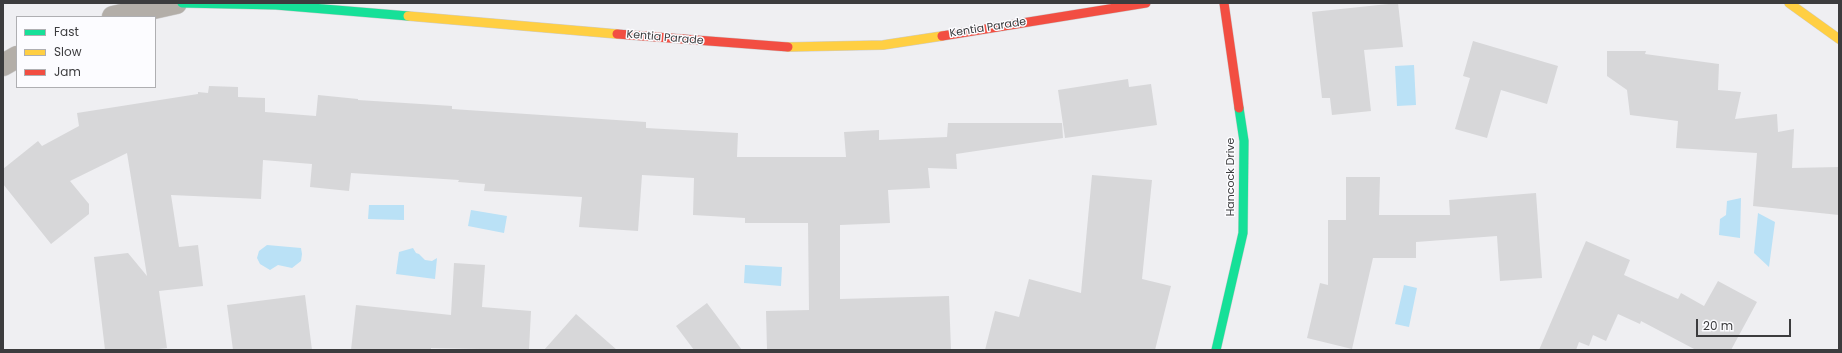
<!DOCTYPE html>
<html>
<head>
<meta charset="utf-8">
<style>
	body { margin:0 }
	#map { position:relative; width:1842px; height:353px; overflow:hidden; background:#efeff2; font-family:Poppins,sans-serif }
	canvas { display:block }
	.frame { position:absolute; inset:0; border:4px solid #3c3c3e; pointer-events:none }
	.legend { position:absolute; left:16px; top:16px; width:140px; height:72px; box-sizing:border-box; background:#fcfcff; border:1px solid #afafb2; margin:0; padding:5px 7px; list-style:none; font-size:12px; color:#3c3c3e }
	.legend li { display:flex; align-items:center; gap:8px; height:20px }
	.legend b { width:20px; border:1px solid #afafb2 }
	.scale { position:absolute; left:1696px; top:319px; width:95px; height:18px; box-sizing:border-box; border:2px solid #3c3c3e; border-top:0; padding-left:5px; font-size:12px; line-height:14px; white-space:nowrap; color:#3c3c3e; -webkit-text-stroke:3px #fcfcff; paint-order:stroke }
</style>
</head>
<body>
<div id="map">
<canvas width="1842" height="353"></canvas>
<div class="frame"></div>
<ul class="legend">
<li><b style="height:5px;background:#16e098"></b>Fast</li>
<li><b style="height:5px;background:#ffcf43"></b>Slow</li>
<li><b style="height:5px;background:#f24e42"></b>Jam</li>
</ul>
<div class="scale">20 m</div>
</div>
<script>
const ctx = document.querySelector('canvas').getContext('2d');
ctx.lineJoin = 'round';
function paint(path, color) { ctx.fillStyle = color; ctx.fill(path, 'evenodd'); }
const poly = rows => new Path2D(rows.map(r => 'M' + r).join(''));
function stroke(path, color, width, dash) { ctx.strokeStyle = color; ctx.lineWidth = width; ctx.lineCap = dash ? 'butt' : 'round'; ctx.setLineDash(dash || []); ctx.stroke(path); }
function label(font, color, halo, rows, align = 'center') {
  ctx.font = font + ' Poppins,sans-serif'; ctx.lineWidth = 3; ctx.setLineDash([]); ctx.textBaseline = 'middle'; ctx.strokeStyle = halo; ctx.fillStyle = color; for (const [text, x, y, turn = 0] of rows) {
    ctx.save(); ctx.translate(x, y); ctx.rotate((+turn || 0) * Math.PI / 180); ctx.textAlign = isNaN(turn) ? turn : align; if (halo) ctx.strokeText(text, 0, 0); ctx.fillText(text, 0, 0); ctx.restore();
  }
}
paint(poly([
	[1414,65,1416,105,1397,106,1395,66],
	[1741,198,1740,238,1719,235,1720,219,1726,215,1727,201],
	[369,205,404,205,404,220,368,219],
	[471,210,507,216,504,233,468,226],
	[1758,213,1775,222,1769,267,1754,253],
	[267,245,301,248,302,254,301,261,292,268,278,265,270,270,260,264,257,258,259,251],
	[413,248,416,253,419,254,425,260,432,261,437,258,435,279,396,274,399,252],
	[745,265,782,267,781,286,744,283],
	[1404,285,1417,288,1409,327,1395,324]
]), '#bae1f6');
paint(poly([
	[1398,3,1403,47,1364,50,1371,111,1332,115,1330,98,1322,98,1312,12],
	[1473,41,1558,66,1547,104,1501,90,1487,138,1455,129,1470,78,1463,76],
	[1607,51,1646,51,1645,54,1719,64,1718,90,1741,92,1735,119,1777,114,1778,132,1794,129,1792,168,1839,167,1839,215,1753,206,1757,153,1676,148,1678,121,1630,115,1627,90,1607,76],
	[1128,79,1129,87,1151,84,1157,125,1065,138,1058,90],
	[209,86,238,87,238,97,265,98,265,112,316,116,318,95,358,99,358,100,452,106,452,109,646,122,646,128,738,133,737,157,846,157,844,132,879,130,879,140,947,137,948,123,1062,123,1063,138,956,154,957,169,928,168,930,188,888,190,890,223,840,225,840,299,949,296,951,350,767,350,766,311,809,310,808,223,745,223,745,218,693,215,694,178,642,175,638,231,579,227,582,197,484,191,485,184,458,182,459,180,351,173,349,191,310,187,312,164,263,160,261,199,171,195,179,247,198,245,203,286,159,291,167,348,150,350,105,350,94,257,128,253,147,276,127,153,70,181,89,204,89,214,51,244,3,184,3,169,38,141,42,146,79,126,77,113,198,94,198,92,208,93],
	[1092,175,1152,180,1142,279,1171,286,1155,350,985,350,995,311,1019,317,1029,279,1081,293],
	[1346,177,1380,177,1379,215,1450,215,1449,200,1536,193,1542,278,1500,281,1497,236,1416,242,1416,258,1373,258,1352,349,1307,338,1320,283,1328,285,1328,220,1346,220],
	[1586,241,1630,260,1624,275,1678,299,1681,293,1704,306,1718,281,1757,302,1731,350,1696,350,1641,321,1640,324,1618,314,1606,341,1593,335,1589,346,1579,342,1576,350,1539,350],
	[454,263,485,265,482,307,531,311,529,350,431,348,431,350,351,350,356,305,451,315],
	[305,295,312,350,233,350,227,305],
	[707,303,742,350,694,350,676,326],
	[576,314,617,350,544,350]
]), '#d7d7d9');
const street = poly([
	[113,17,176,3],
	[3,65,17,57]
]);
const fast = poly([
	[182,3,276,5,408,16],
	[1216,350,1243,233,1244,141,1239,108]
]);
const slow = poly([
	[1789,3,1839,39],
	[408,16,617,34],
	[788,47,883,45,942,36]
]);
const jam = poly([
	[1224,3,1239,108],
	[617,34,788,47],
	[942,36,1146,3]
]);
stroke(street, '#cccccd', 23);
stroke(fast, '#cccccd', 10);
stroke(slow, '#cccccd', 10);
stroke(jam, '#cccccd', 10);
stroke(street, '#b3aea8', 22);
stroke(fast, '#16e098', 9);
stroke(slow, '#ffcf43', 9);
stroke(jam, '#f24e42', 9);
label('11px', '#3c3c3e', '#fcfcff', [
	["Kentia Parade",988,28,-9],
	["Kentia Parade",665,38,5],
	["Hancock Drive",1231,177,-90]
]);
</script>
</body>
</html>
